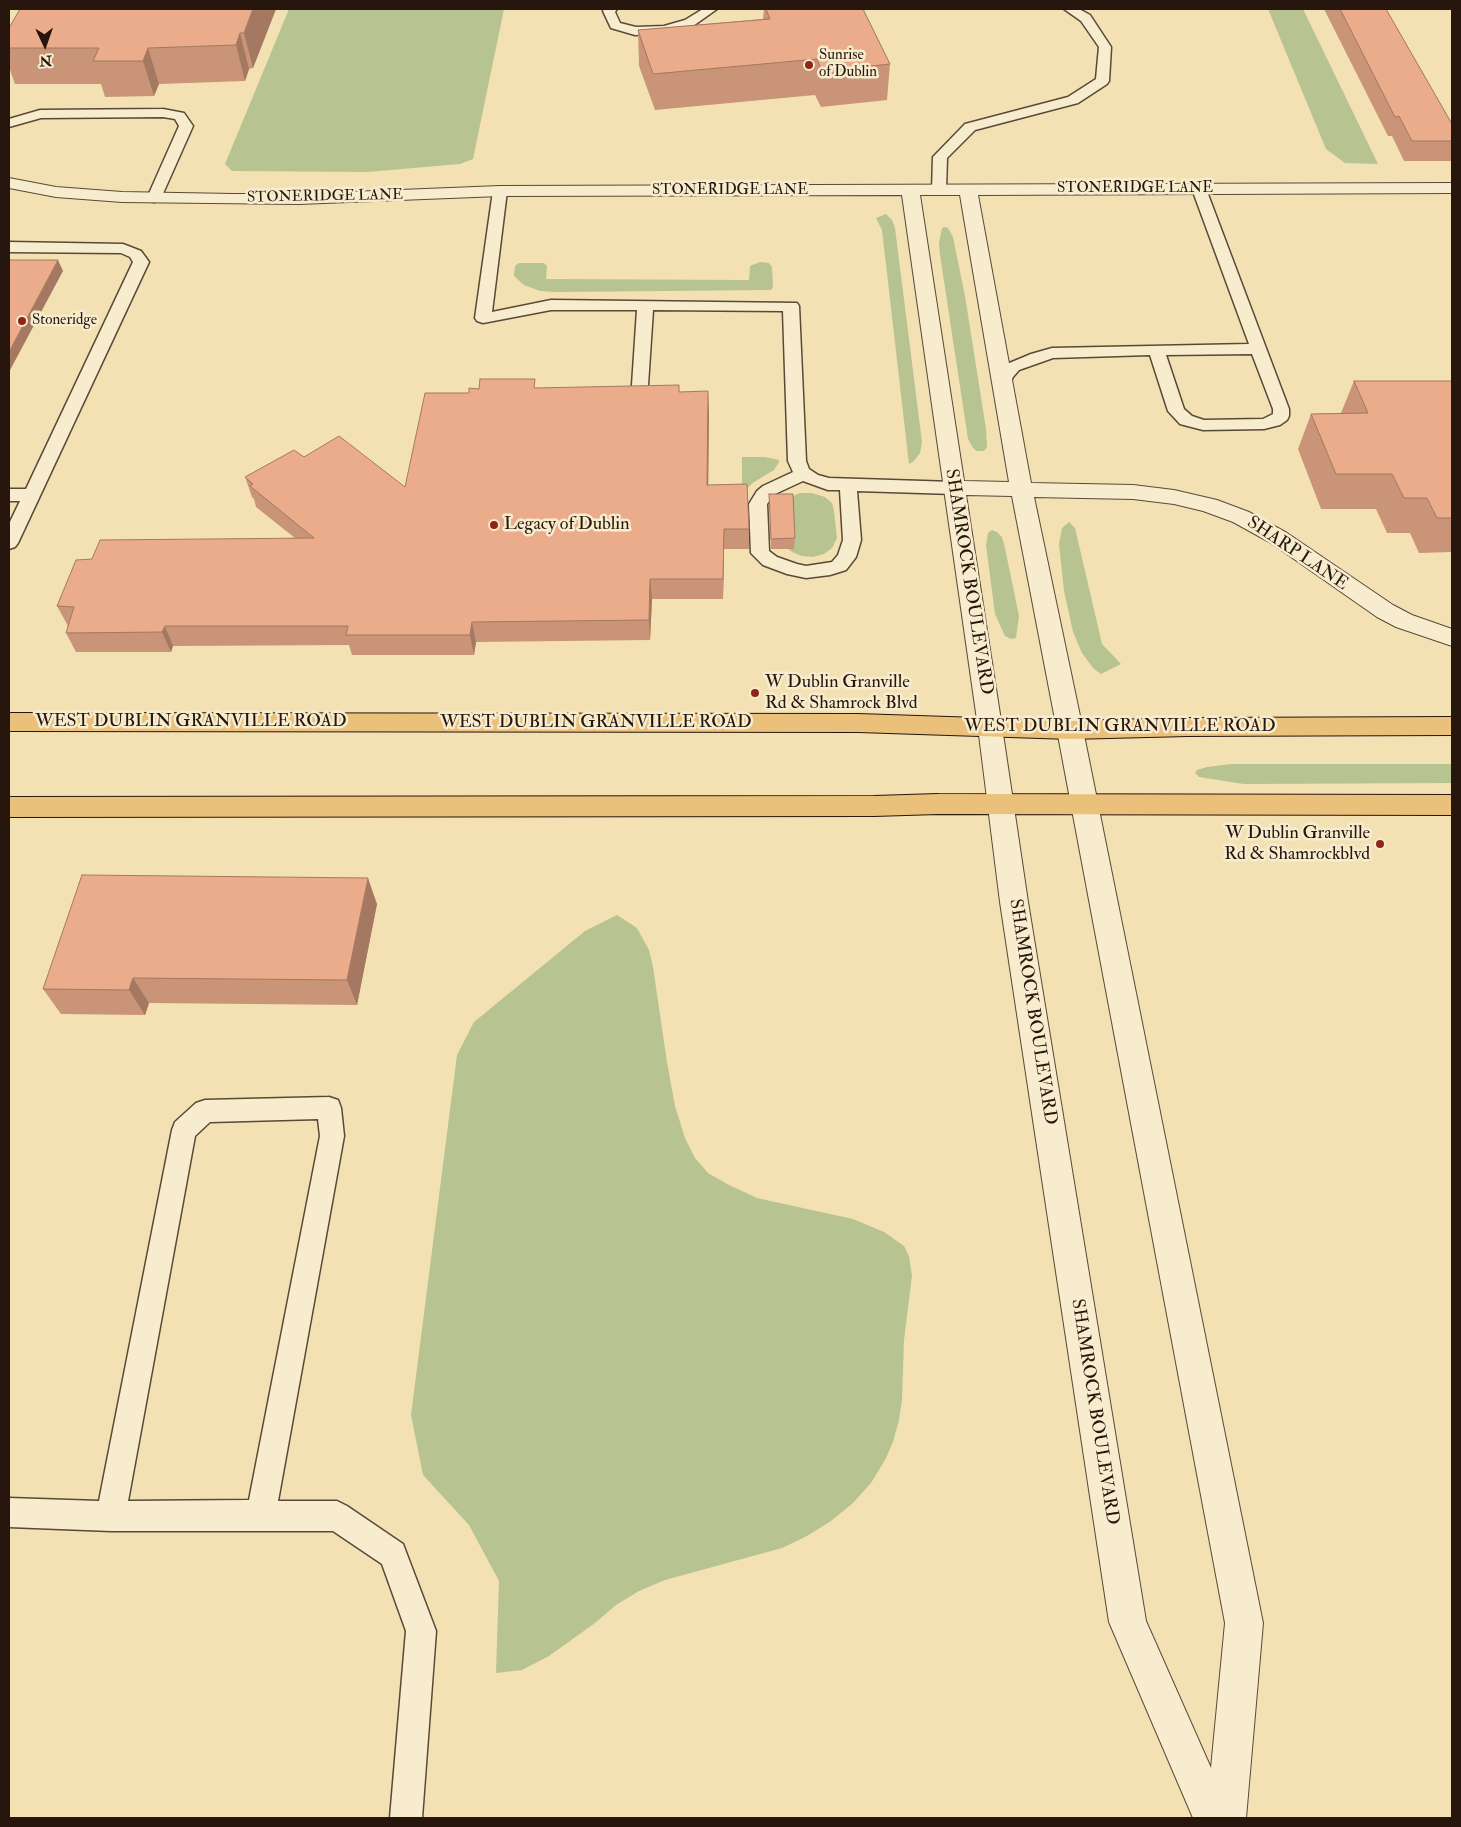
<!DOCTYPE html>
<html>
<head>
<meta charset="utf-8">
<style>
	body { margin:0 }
	#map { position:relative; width:1461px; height:1827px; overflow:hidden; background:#f3e1b4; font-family:"IM FELL Double Pica",serif }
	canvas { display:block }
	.frame { position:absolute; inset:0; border:10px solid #26160d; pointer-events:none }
	.north { position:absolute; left:20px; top:20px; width:50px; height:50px; -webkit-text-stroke:4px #f7ecce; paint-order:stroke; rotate:177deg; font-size:14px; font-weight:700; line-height:20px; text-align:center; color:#26160d }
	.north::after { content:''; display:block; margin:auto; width:18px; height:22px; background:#26160d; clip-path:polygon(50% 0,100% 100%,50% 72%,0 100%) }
</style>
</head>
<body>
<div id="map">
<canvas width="1461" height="1827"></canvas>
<div class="frame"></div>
<div class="north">N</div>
</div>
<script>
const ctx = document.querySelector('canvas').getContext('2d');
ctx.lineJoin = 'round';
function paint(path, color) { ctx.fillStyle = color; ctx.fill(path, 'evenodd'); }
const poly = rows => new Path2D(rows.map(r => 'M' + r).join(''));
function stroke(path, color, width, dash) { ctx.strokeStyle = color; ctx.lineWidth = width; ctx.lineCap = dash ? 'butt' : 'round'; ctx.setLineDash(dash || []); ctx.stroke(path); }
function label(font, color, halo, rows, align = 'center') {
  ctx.font = font + ' "IM FELL Double Pica",serif'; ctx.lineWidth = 5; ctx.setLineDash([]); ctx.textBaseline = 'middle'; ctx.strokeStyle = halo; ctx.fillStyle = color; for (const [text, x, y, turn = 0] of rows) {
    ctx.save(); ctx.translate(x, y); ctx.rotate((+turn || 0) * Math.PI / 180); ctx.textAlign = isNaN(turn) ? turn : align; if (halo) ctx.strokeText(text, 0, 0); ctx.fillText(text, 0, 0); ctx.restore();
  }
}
paint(poly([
	[289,9,504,9,473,159,460,164,367,172,232,171,225,164],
	[1268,9,1303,9,1378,164,1345,163,1326,149],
	[886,214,892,220,895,228,922,442,920,453,914,461,909,464,882,230,876,218],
	[945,227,948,228,953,237,965,296,986,429,987,447,984,451,977,451,973,448,968,439,940,255,939,243,942,228],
	[760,262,769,263,772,267,773,287,771,290,557,292,540,291,524,285,514,276,515,266,519,263,544,263,547,266,546,279,749,280,750,266],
	[742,457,765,457,779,460,779,462,774,470,754,482,742,493],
	[800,493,812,493,825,497,832,503,834,511,837,538,832,548,824,554,813,557,802,556,792,552,788,549,788,498],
	[1069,522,1075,528,1102,644,1121,664,1101,674,1093,668,1082,653,1073,632,1064,591,1059,544,1062,528],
	[992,530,997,532,1002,537,1005,548,1019,616,1016,638,1011,639,1005,636,995,614,986,545,988,533],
	[1232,764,1452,764,1452,783,1244,784,1199,777,1195,773,1197,770,1207,767],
	[617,915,637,928,649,950,653,967,667,1062,675,1106,685,1138,695,1158,708,1173,729,1185,757,1198,853,1219,884,1232,904,1246,909,1256,912,1276,904,1340,902,1400,899,1420,893,1442,885,1460,871,1483,853,1503,831,1521,807,1536,782,1548,665,1580,639,1591,616,1605,595,1623,549,1656,522,1670,496,1673,499,1581,469,1525,423,1475,411,1415,457,1055,474,1022,585,931]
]), '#b7c390');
const service = poly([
	[604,9,617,9,615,12,620,23,636,27,664,26,685,20,703,9,717,9,693,26,665,34,635,35,611,28,603,11,604,9],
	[1064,9,1079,9,1090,15,1111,47,1109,81,1107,84,1078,103,975,130,947,158,946,190,944,193,934,193,932,190,933,157,965,124,1068,97,1096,79,1099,47,1081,21,1064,9],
	[163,109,184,113,193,126,161,198,159,201,154,202,149,201,147,198,179,126,175,119,163,117,41,118,9,127,9,119,40,110,163,109],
	[1199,185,1204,186,1206,189,1289,409,1289,416,1287,420,1280,425,1264,429,1203,430,1180,424,1168,411,1150,355,1053,358,1019,370,1013,377,1008,388,996,388,994,384,997,375,1007,364,1031,354,1052,348,1249,344,1192,189,1194,186,1199,185],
	[1252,354,1273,409,1273,414,1263,419,1204,420,1192,416,1184,409,1166,355,1252,354],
	[500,187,505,188,507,191,492,312,551,300,797,303,799,306,806,461,809,469,818,475,829,478,954,482,960,484,963,488,960,492,954,494,857,491,861,540,856,557,846,570,830,575,806,578,787,574,763,565,751,553,749,504,757,491,763,486,793,472,788,461,783,311,653,310,647,400,645,404,639,405,633,404,631,400,637,310,551,310,483,323,477,321,475,318,493,191,495,188,500,187],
	[803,481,828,490,840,490,843,540,838,555,832,562,806,566,797,564,777,557,769,551,767,504,775,494,803,481],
	[9,242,123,244,141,251,149,262,18,543,15,547,9,549,9,524,20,501,9,501,9,489,26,489,133,262,130,257,121,253,9,252,9,242],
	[329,1097,338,1100,341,1108,344,1136,278,1501,337,1501,347,1506,403,1544,436,1631,422,1818,390,1818,406,1631,382,1564,333,1531,111,1531,9,1527,9,1498,99,1501,172,1130,175,1122,196,1103,205,1100,329,1097],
	[318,1119,320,1136,249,1500,128,1501,195,1136,210,1122,318,1119]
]);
const minor = poly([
	[9,178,56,187,122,192,233,194,299,194,500,186,1452,183,1452,193,978,195,1031,483,1133,485,1174,490,1217,500,1249,512,1287,533,1393,605,1412,615,1452,629,1452,646,1396,627,1377,617,1271,543,1233,522,1203,511,1174,504,1133,499,1034,497,1083,730,1079,737,1070,739,1061,737,1057,730,1012,496,966,495,1002,727,999,734,990,736,981,734,978,727,902,195,500,196,299,204,122,202,56,197,9,188,9,178],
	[920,195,960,195,1009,482,964,481,920,195]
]);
const tertiary = poly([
	[990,718,999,720,1002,727,1028,902,1146,1621,1211,1768,1225,1623,1057,730,1061,723,1070,721,1079,723,1083,730,1263,1623,1246,1818,1193,1818,1109,1622,1000,902,978,727,981,720,990,718]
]);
const primary = poly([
	[9,713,858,714,1070,721,1188,718,1452,717,1452,735,1188,736,1070,739,858,732,9,731,9,713],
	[938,794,1452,795,1452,815,938,814,874,816,9,817,9,797,874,796,938,794]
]);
stroke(service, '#594937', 3);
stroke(minor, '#594937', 2);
stroke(tertiary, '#594937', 2);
stroke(primary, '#26160d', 2);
paint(service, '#f7ecce');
paint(minor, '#f7ecce');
paint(tertiary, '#f7ecce');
paint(primary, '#eac07a');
paint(poly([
	[20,9,276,9,253,68,249,69,245,81,159,84,154,96,105,97,101,84,15,84,9,67,9,28],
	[764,9,863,9,890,64,887,100,821,107,815,95,655,110,639,66,638,30,763,19],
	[1324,9,1386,9,1452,124,1452,161,1404,161,1392,136,1388,136],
	[1354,381,1452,381,1452,552,1419,553,1410,533,1387,533,1376,509,1321,509,1298,449,1311,414,1341,413],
	[536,388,679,392,709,411,708,485,749,529,749,549,724,549,723,599,652,599,650,640,476,642,474,655,352,655,349,645,173,646,171,652,76,652,66,633,68,626,57,606,92,559,295,538,256,507,254,499,252,497,245,477,304,457,405,487,469,393],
	[769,494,795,538,794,549,771,549],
	[377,904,357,1005,149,1003,145,1015,61,1014,43,989]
]), '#c99477');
paint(poly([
	[253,9,276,9,253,68,244,33],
	[240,33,249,69,245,81,236,45],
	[148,48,159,84,154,96,143,61],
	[58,260,63,271,9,372,9,352],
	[708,391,709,411,708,505,707,485],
	[724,529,724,549,723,599,723,579],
	[650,579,652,599,650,640,649,620],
	[472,622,476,642,474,655,470,635],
	[165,626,173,646,171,652,162,632],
	[368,878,377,904,357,1005,347,980],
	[133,978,149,1003,145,1015,129,990]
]), '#a47861');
const building = poly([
	[20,9,253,9,244,33,240,33,236,45,148,48,143,61,93,61,99,48,9,48,9,28,20,9],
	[766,9,863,9,890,64,822,71,817,59,653,74,638,30,770,19,766,9],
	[1340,9,1386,9,1452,124,1452,141,1412,141,1399,116,1395,117,1340,9],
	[9,260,58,260,9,352,9,260],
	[480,379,535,379,534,388,679,385,679,392,708,391,707,485,747,484,749,529,724,529,723,579,650,579,649,620,472,622,470,635,346,635,348,626,165,626,162,632,66,633,74,607,57,606,76,560,92,559,100,540,314,538,250,486,253,484,245,477,294,450,304,457,339,436,405,487,425,393,469,393,469,388,479,389,480,379],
	[1354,381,1452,381,1452,518,1437,518,1427,498,1404,498,1392,474,1336,474,1311,414,1368,413,1354,381],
	[769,494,793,494,795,538,771,539,769,494],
	[82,875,368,878,347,980,133,978,129,990,43,989,82,875]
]);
paint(building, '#eaac8a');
stroke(building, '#a47861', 1);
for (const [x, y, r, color] of [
	[809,65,5,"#8f2418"],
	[22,321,5,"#8f2418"],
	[494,525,5,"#8f2418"],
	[755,693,5,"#8f2418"],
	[1380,844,5,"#8f2418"]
]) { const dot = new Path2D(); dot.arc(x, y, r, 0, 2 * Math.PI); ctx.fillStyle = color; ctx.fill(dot); stroke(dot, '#f7ecce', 2); }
label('15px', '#26160d', '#f7ecce', [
	["Sunrise",819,56],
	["of Dublin",819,73],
	["Stoneridge",32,321]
], 'left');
label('15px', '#26160d', '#f7ecce', [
	["STONERIDGE LANE",1135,189],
	["STONERIDGE LANE",730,191],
	["STONERIDGE LANE",325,197,-1]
]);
label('18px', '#26160d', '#f7ecce', [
	["Legacy of Dublin",504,525],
	["W Dublin Granville",765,683],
	["Rd & Shamrock Blvd",765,704],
	["W Dublin Granville",1370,834,"right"],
	["Rd & Shamrockblvd",1370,855,"right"]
], 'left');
label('18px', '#26160d', '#f7ecce', [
	["SHARP LANE",1297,554,34],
	["SHAMROCK BOULEVARD",968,582,81],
	["WEST DUBLIN GRANVILLE ROAD",191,722],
	["WEST DUBLIN GRANVILLE ROAD",596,723],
	["WEST DUBLIN GRANVILLE ROAD",1120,727],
	["SHAMROCK BOULEVARD",1032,1012,81],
	["SHAMROCK BOULEVARD",1094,1412,81]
]);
</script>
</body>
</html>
